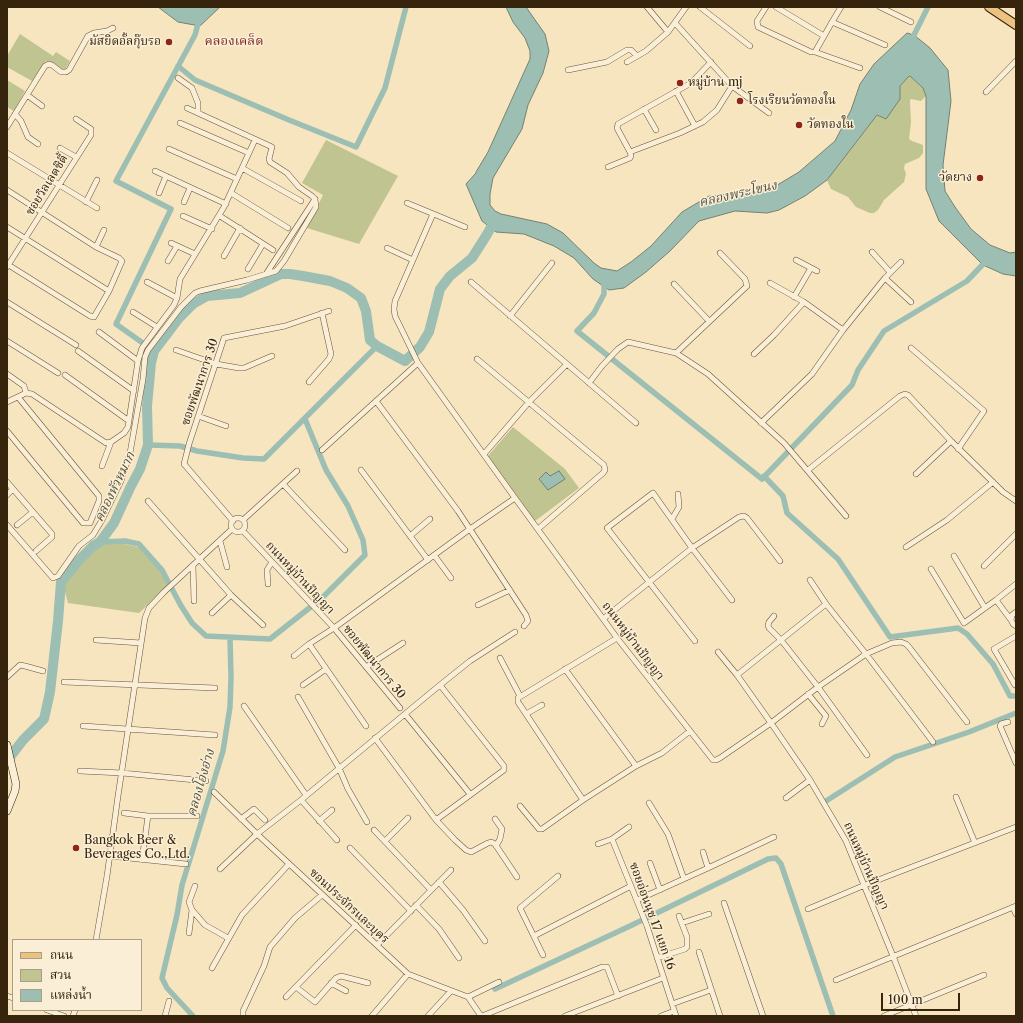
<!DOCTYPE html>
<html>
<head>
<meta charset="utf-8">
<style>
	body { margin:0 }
	#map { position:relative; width:1023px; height:1023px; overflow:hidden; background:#f7e5c0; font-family:"Libre Caslon Text","Noto Serif Thai",serif }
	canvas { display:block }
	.frame { position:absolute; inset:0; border:8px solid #36250c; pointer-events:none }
	.legend { position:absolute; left:12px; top:939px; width:130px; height:72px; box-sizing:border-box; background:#faeed6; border:1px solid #ac9e85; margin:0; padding:5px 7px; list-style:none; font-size:12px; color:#36250c }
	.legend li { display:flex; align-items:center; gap:8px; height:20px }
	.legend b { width:20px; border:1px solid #ac9e85 }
	.scale { position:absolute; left:881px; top:993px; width:79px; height:18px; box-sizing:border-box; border:2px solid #36250c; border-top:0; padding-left:5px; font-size:12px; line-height:14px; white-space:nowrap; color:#36250c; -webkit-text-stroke:3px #faeed6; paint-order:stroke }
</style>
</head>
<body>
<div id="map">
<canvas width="1023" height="1023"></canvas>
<div class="frame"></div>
<ul class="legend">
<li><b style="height:5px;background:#ecc280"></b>ถนน</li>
<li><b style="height:11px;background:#bfc491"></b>สวน</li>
<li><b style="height:11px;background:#9dbfb3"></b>แหล่งน้ำ</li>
</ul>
<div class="scale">100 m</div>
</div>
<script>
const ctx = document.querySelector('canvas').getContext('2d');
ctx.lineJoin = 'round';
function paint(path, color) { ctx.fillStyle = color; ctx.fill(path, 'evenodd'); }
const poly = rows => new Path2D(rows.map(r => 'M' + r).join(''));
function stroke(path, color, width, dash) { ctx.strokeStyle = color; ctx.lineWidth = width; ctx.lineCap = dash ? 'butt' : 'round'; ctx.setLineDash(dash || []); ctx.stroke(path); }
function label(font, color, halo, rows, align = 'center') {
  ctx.font = font + ' "Libre Caslon Text","Noto Serif Thai",serif'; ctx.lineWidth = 3; ctx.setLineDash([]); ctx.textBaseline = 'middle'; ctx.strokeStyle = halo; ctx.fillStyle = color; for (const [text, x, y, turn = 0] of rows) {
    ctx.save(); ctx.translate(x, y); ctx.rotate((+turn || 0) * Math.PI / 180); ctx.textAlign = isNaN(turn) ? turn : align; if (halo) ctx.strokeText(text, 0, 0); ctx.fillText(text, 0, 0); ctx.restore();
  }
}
paint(poly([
	[20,34,53,56,56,52,70,61,64,71,46,61,32,81,7,67,7,56],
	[910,76,923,88,926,96,921,101,911,99,910,101,911,122,909,139,912,141,923,145,923,153,919,158,905,164,904,168,906,174,904,182,884,200,878,210,874,213,870,213,856,207,848,197,831,189,827,180,877,115,885,119,899,99,900,86,908,77],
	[7,80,25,91,14,111,7,107],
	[326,140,398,176,359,244,307,228,323,195,302,183],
	[513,427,565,469,579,488,535,521,488,456],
	[103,542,125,544,142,548,170,584,139,613,68,603,63,584,79,560]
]), '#bfc491');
const water = poly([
	[158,7,220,7,200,26,178,22,158,7],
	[506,7,526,7,545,34,549,51,543,73,528,105,522,129,493,178,490,194,490,205,495,211,501,214,547,224,563,233,594,263,601,268,617,271,631,262,651,246,682,212,709,196,754,192,774,187,799,172,835,141,851,110,860,84,874,64,907,33,914,35,930,48,948,70,951,101,943,165,945,191,955,207,971,229,990,245,1010,253,1016,252,1016,276,1003,274,983,265,939,221,926,189,926,96,923,88,910,76,908,77,900,86,900,99,886,119,877,115,827,180,805,196,779,210,767,213,735,211,699,221,670,251,646,272,624,288,609,290,593,279,574,258,554,246,524,234,496,232,482,221,466,184,476,173,476,172,488,152,530,59,530,51,525,38,513,22,506,7],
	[559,471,565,479,548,490,539,479,546,472,550,476,559,471]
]);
paint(water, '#9dbfb3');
stroke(water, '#748170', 1);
stroke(poly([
	[912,41,914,35,928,7],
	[178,66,195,80,289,120,356,147,385,88,406,7],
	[604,280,604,294,594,313,577,331,762,479,852,385,858,370,884,331,967,281,987,260],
	[154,351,116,324,171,209,116,181,195,35,199,20],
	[148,445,180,446,197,451,243,458,264,459,377,346],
	[764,476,783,496,787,513,838,559,890,637,958,628,967,634,993,664,1010,696,1016,696],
	[100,542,125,541,139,544,162,570,180,604,192,623,206,636,270,639,322,598,365,555,363,540,348,506,326,470,305,419],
	[826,801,895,757,969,732,1016,713],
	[495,989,630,926,768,859,776,858,781,864,833,1016],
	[193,1016,167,988,162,978,177,915,182,885,223,751,230,707,231,677,230,637]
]), '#9dbfb3', 5.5);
stroke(poly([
	[7,761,23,740,44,719,50,692,58,621,61,582,79,560,94,545,100,542,114,523,130,488,140,469,148,445,147,406,151,363,154,351,179,318,193,304,207,296,240,293,281,274,290,274,303,276,330,281,347,288,361,298,366,311,370,340,377,346,405,361,420,347,429,332,440,289,450,276,472,258,486,236,494,222]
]), '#9dbfb3', 10);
const street = poly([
	[647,7,668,32],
	[700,7,750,46],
	[766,7,757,21,758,27,811,52],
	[776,7,824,36],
	[841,7,832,22,815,52,860,68],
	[880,7,911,22],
	[832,22,885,45],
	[627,62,646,51,668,32,686,7],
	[568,70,607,62,627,50,631,50,637,56],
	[178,78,192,88,198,103,198,113],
	[732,86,769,113],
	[676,91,695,126],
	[986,92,1016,61],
	[27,95,42,106],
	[644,109,656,130],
	[15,114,21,121,28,137,38,144],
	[180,123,249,153],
	[7,127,45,66,49,64,52,65,61,72,66,72,69,70,88,36,94,33,107,31,113,28],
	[60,148,76,157],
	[169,149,237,179],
	[630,152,680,133,703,122,717,110,732,86,675,23],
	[7,153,97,208],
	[608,167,630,158,631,156,630,152,617,128,618,124,691,83,711,62],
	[242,168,301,201],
	[155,171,226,204],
	[7,190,96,247,119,258,122,261,109,291,94,317,90,316,7,264],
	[159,193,166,176],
	[231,193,288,228],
	[86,202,97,180],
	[184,202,190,188],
	[407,203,465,227],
	[433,214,395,301,394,309,395,316,418,363,515,498],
	[183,216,212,229],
	[220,216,273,250],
	[7,227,109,291],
	[171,243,195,254],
	[96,247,104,230],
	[387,248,413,260],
	[872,252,890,272],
	[224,256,240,228],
	[796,260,817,271],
	[168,261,177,246],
	[7,267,91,135,91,129,76,119],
	[248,269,263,244],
	[266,274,315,199],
	[885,278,911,302],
	[147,282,177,298],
	[471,282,636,423],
	[770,283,804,302,843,330],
	[674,284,709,321],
	[794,297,811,268],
	[7,302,76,345],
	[133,312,157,327],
	[510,316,552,263],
	[99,332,138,361],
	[7,341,58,373],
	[911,348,984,411,958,449],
	[176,350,216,364,239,368,244,368,272,356],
	[78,351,134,391],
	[676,353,747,286,745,279,720,253],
	[754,354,774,335,804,302],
	[477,359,604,465,605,470,603,473,538,529],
	[7,374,24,386,26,393],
	[65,375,129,421],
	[309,382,329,359,331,354,322,313],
	[589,383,602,366,618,349,628,342,676,353,708,374,784,443,846,516],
	[376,401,458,511,526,615,528,621,524,626],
	[7,402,26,393,32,394,106,443,111,442,124,433,128,427,138,361,142,348,174,305,177,298,180,279,224,207,254,142],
	[198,416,226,426],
	[761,423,812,374,843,330,885,278,901,262],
	[7,431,83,523,90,523,99,501,99,496,18,397],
	[322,450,418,363],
	[484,454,529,402,567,364],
	[102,466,111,442],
	[361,470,428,560],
	[808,470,900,396,905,394,908,395,951,441,1003,492,1016,501],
	[916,474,951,441],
	[7,482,52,534,52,537,36,551],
	[283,484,345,550],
	[7,495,13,489],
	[148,501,231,595,263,625],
	'231 525a7 7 0 1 1 14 0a7 7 0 1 1-14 0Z',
	[672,519,679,507,678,494],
	[243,520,297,471],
	[233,521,184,464,189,444,224,338,285,326,329,311],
	[7,525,53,578,58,576,79,546,93,535,102,520,121,481,130,453,143,379,145,357,148,350,181,307,195,293,200,291,247,280,276,271,284,261,316,207,315,199,312,196,299,187,287,173,270,162,269,159,272,147,187,108],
	[17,525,33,512],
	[243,531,334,628,470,529,515,498,617,638,713,760,716,760,720,758,771,723,810,780,846,841,893,956,916,1016],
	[410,536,430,519],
	[220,541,227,567],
	[906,547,947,520,993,482],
	[434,555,451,578],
	[954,556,985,608],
	[193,566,194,601],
	[984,566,1016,534],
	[931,569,964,623,996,600,1011,620],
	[810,580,826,604,866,654,892,643,901,642,906,644,909,647,967,722],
	[268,584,267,570,272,562],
	[996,600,1016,584],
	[478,605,510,590],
	[1016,612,1012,615,1011,620,1013,624,1016,626],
	[212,613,231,595],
	[774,616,769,622,768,625,769,628,781,640,818,687,867,755],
	[603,619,692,548,739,517,744,516,747,518,780,561],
	[96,640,141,643],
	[695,641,607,528,653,493,692,548,732,600],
	[309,644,366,726],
	[718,652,737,675,771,723,818,687,866,654,933,742],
	[294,656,309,644,334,628,400,708],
	[500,658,520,696],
	[366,667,403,643],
	[565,669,636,766],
	[737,675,826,604],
	[7,677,20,665,25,666,43,671],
	[64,682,215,688],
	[303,685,326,669],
	[1015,685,994,649,1016,636],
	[808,694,826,716,822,724],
	[298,697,339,768,348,789,367,822],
	[244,706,306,795],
	[405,714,470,794],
	[526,714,542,705],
	[1008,722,1001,724,1000,726,1016,763],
	[83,726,215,735],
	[375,738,436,820,455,840,466,850,471,852,488,843,491,842,495,844,517,877],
	[80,771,122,773,206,781],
	[214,792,257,834,408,974,468,997,481,1016],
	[956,797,975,843],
	[786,798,810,780],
	[301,800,337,840],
	[583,800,518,702,518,698,617,638],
	[649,803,668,834,684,879],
	[520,806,539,829,542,829,583,800,636,766,662,753,690,731],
	[124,813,148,816,197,816],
	[241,819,254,809,265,820],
	[495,819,502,829,500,839,496,846],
	[436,820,504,770,504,766,440,685],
	[319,821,332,810],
	[374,830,431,890],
	[612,839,629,827],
	[385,841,408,818],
	[598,844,612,839,647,926,676,1016],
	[350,848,411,911],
	[703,852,708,868],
	[110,856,186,864],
	[142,860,148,816],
	[650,863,660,890],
	[220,869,257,834,301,800,440,685,470,661,515,632],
	[439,882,463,910,485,941],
	[195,886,189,902,192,910,205,925,228,938],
	[637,900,708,868,774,837],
	[724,903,763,1016],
	[416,905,439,929,459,958],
	[1013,907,1016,914],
	[808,909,865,885,1016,827],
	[682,923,709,914],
	[189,933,192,910],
	[534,936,631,886],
	[96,940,107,876,118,796,145,618,149,608,164,592,232,529],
	[377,945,451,870],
	[699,952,720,1016],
	[543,955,520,908,558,876],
	[657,958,685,949,687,947,687,937,679,916],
	[212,968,242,915,289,864],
	[836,980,1016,906],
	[331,983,346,991],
	[296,987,315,1002,336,978,341,976,368,983],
	[7,996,13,998],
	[286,997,356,925],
	[468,997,499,982],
	[672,1004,711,990],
	[47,1010,64,1016],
	[73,1016,75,1010],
	[165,1016,169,1001],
	[243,1016,243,1011,264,966,270,947,295,918,322,895],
	[372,1016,408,974],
	[428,1016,451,991],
	[482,1016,602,967,607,967,618,996],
	[565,1016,663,978],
	[661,1016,674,1011],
	[884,1016,984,975]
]);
const secondary = poly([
	[7,745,16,784,15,791,7,811]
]);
const primary = poly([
	[989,7,1016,25]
]);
stroke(street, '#665539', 6);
stroke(secondary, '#36250c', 8);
stroke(primary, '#36250c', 10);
stroke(street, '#faeed6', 5);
stroke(secondary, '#faeed6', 7);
stroke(primary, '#ecc280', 8);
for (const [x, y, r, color] of [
	[169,42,4,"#8f2418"],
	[680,83,4,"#8f2418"],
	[740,101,4,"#8f2418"],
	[799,125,4,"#8f2418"],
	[980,178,4,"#8f2418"],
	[76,848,4,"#8f2418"]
]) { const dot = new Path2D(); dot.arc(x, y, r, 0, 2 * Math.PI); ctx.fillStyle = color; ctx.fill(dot); stroke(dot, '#faeed6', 1.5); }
label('12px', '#36250c', '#faeed6', [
	["มัสยิดอั้ลกุ๊บรอ",161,42,"right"],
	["หมู่บ้าน mj",688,83],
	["โรงเรียนวัดทองใน",748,101],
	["วัดทองใน",807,125],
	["วัดยาง",972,178,"right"],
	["Bangkok Beer &",84,841],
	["Beverages Co.,Ltd.",84,855]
], 'left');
label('12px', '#36250c', '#faeed6', [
	["ซอยวิลเลตซิตี้",47,185,-58],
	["ซอยพัฒนาการ 30",200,382,-71],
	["ถนนหมู่บ้านปัญญา",300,578,47],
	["ถนนหมู่บ้านปัญญา",633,641,53],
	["ซอยพัฒนาการ 30",374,662,51],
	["ถนนหมู่บ้านปัญญา",866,866,66],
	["ซอนประจักรและบุตร",349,906,43],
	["ซอยอ่อนนุช 17 แยก 16",652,916,70]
]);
label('13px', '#7a1f14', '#faeed6', [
	["คลองเคล็ด",234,41]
]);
label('italic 13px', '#55533e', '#faeed6', [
	["คลองพระโขนง",738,194,-13],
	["คลองหัวหมาก",115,487,-64],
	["คลองโอ่งอ่าง",201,783,-74]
]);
</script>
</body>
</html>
